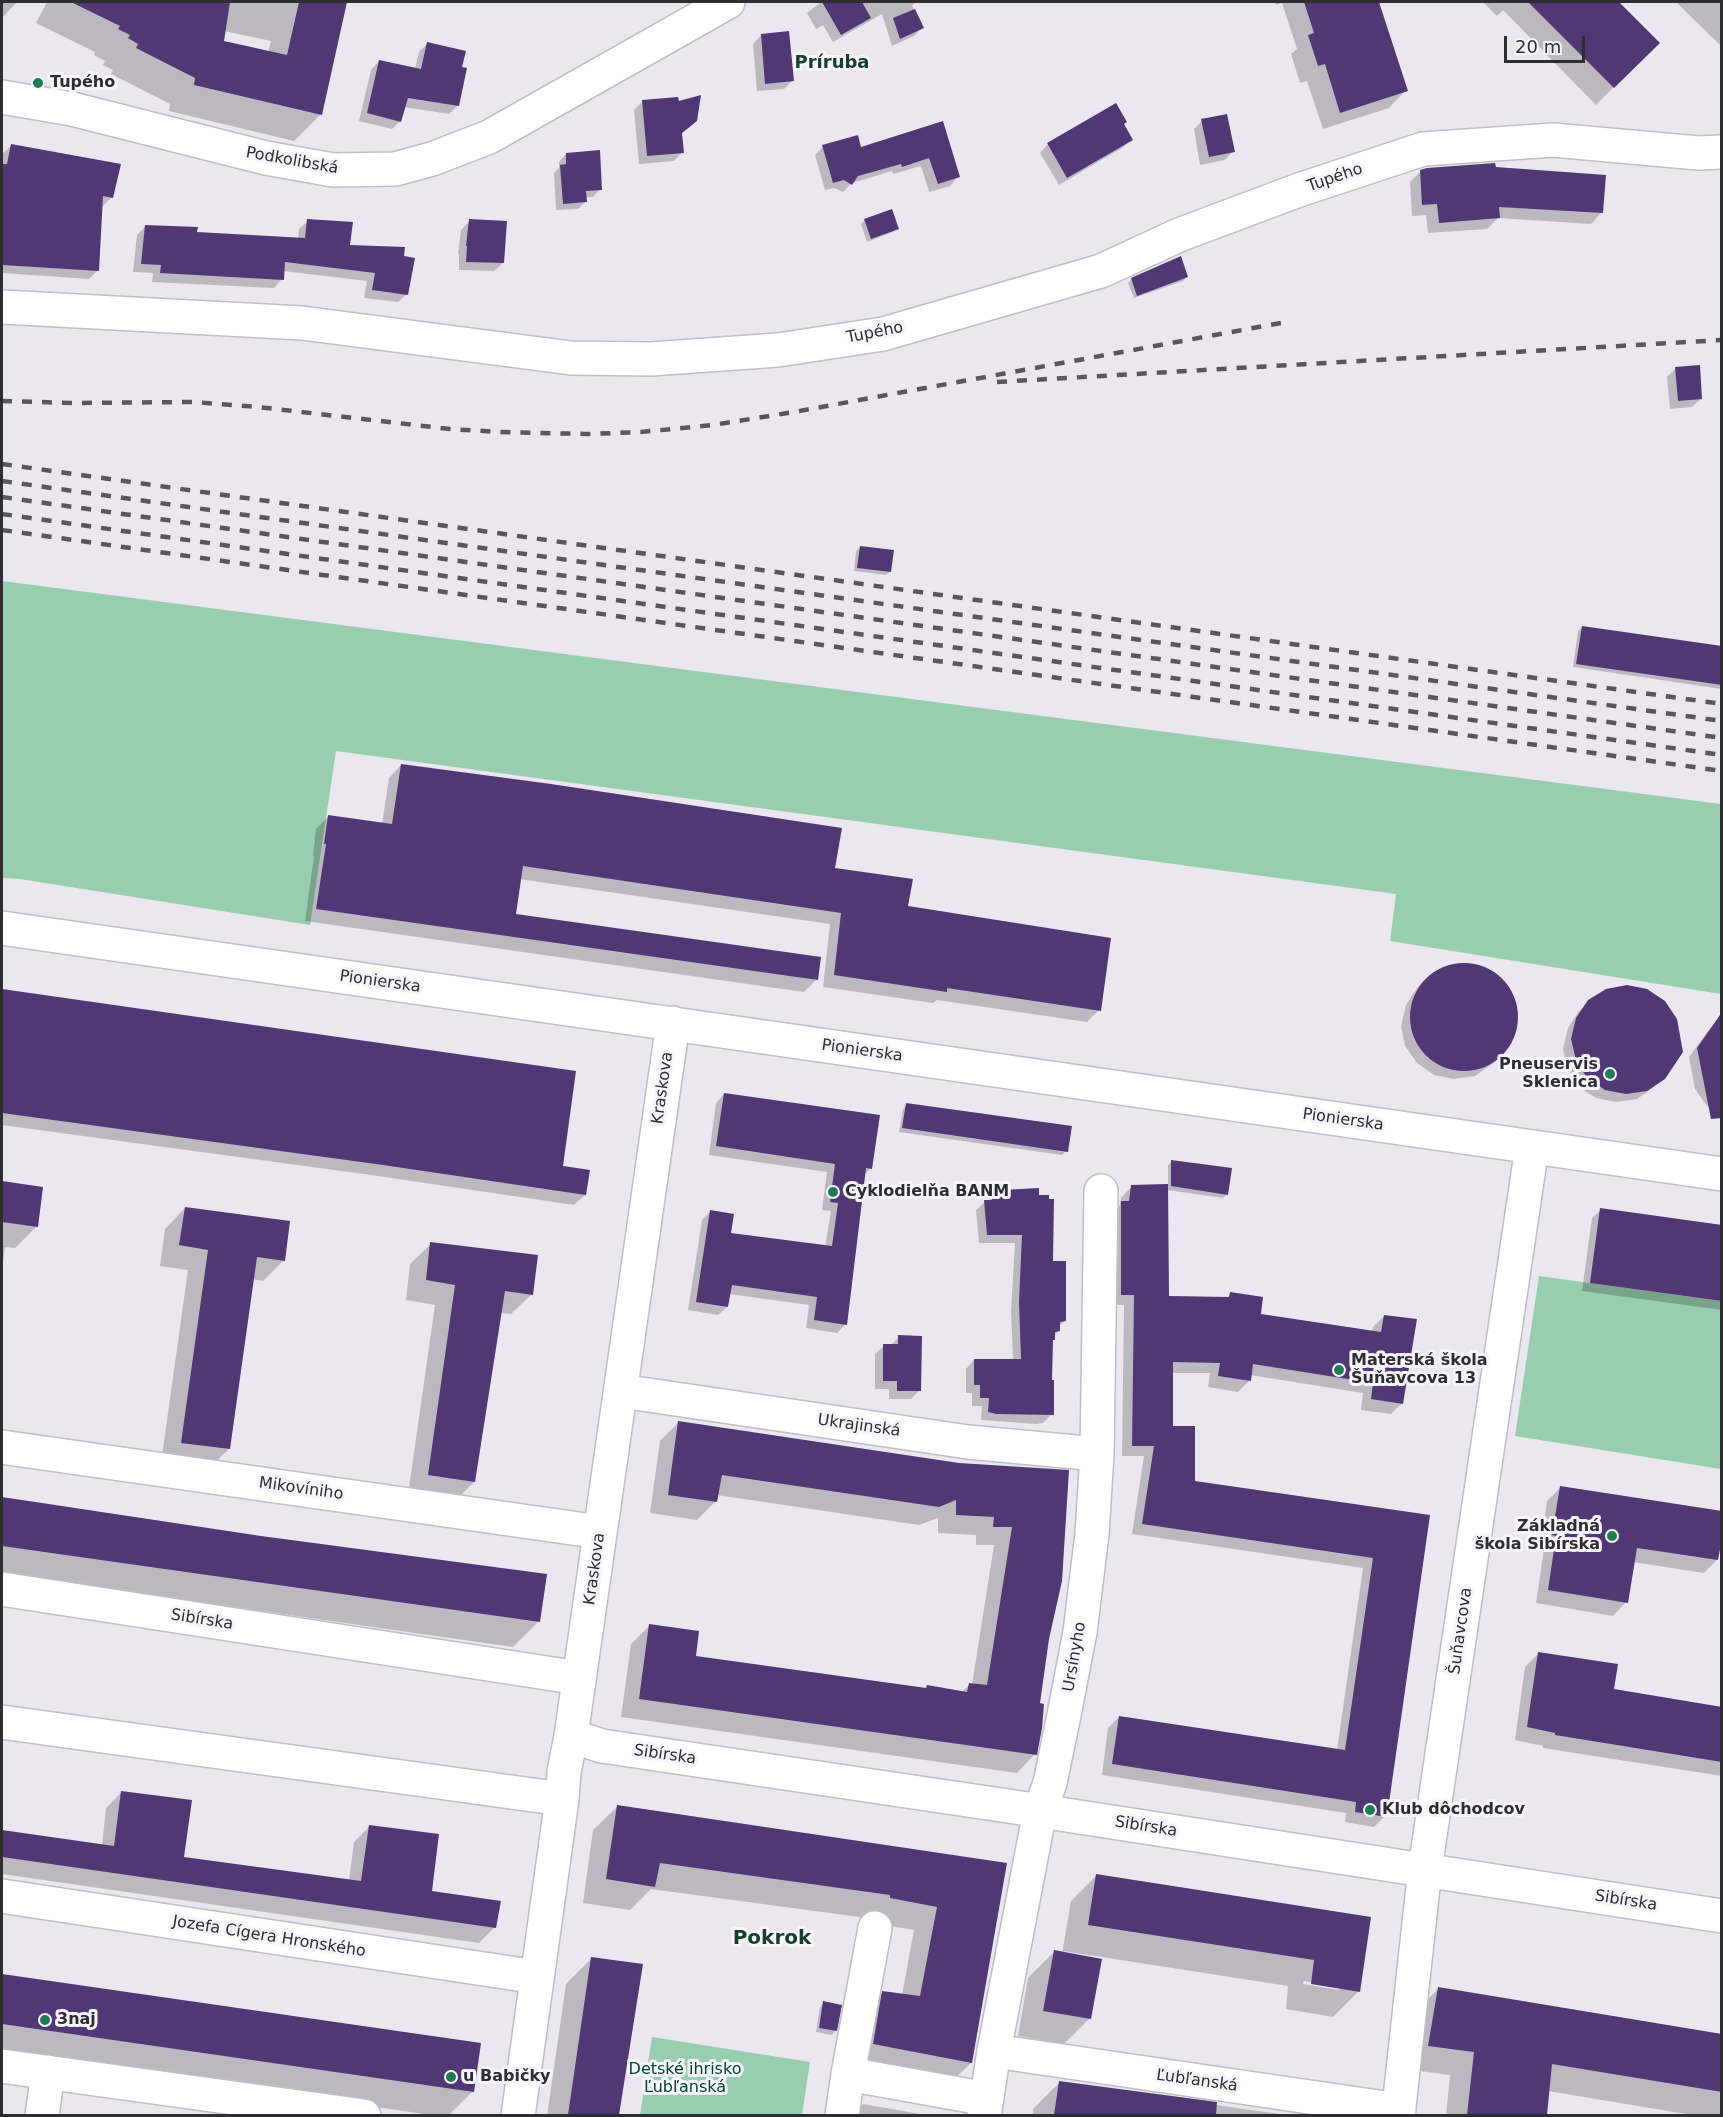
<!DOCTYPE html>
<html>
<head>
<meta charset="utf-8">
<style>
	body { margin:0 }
	#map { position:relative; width:1723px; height:2117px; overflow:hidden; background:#eae7f1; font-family:"DejaVu Sans",sans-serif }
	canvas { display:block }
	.frame { position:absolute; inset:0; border:3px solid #2e2d31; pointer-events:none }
	.scale { position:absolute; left:1504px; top:36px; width:81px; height:27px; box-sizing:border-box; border:3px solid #2e2d31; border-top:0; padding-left:8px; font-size:18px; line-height:21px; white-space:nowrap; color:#2e2d31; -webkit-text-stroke:4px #f8f4fe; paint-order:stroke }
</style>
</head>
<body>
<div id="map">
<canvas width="1723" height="2117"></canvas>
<div class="frame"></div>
<div class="scale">20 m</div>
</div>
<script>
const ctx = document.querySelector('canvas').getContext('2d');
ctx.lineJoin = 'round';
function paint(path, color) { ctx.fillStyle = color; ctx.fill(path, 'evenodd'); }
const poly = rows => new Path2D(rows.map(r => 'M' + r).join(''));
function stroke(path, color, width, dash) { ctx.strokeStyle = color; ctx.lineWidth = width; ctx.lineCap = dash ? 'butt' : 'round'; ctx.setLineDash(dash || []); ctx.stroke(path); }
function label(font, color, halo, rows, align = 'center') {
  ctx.font = font + ' "DejaVu Sans",sans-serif'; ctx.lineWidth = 6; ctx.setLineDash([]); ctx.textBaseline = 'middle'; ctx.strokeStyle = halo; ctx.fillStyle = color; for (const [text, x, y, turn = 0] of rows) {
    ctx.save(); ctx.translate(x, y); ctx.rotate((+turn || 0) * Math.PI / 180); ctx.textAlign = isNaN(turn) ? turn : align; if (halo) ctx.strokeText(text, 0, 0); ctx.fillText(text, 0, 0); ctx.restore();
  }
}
paint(poly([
	[2,581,1721,804,1721,994,1390,941,1396,894,336,751,310,925,20,879,2,878],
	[1539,1276,1721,1301,1721,1469,1515,1436],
	[652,2037,810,2062,802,2115,640,2115]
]), '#98cdaf');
paint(poly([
	[2,2,17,2,2,18],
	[47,2,199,2,207,5,208,2,345,2,320,115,294,141,169,111,170,104,111,74,113,70,103,65,105,61,94,55,95,52,36,23],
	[224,31,271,41,268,53,222,43],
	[821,2,852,2,854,5,860,2,917,2,912,5,922,28,914,36,892,46,882,14,833,42,823,25,816,29,807,13],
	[1274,2,1378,2,1406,90,1389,108,1323,129,1307,81,1300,83,1291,54,1297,49,1282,3,1276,5],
	[1483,2,1617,2,1658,43,1596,105,1503,10,1497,16],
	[1676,2,1722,2,1722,47],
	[761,35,793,80,784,89,757,91,753,44],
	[427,44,461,68,457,106,449,114,404,107,400,121,392,129,359,121,371,70,379,61,415,69,419,52],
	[643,101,696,120,680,135,682,152,674,161,639,164,634,110],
	[1202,121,1233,151,1225,160,1200,165,1194,129],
	[942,123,958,177,950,186,929,192,921,166,893,174,892,171,852,183,843,192,834,188,825,190,815,155,823,147,860,148],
	[1122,125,1131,139,1122,148,1059,185,1040,153,1048,144],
	[11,146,112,197,103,206,101,206,98,270,89,279,2,273,2,154],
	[566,154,600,189,593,197,585,197,585,202,578,209,556,210,554,173,559,168,559,162],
	[1494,169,1602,212,1591,224,1498,218,1487,229,1428,233,1426,215,1412,216,1410,182,1421,171],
	[865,220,897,228,893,232,867,242,861,224],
	[308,221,349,247,407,294,398,302,364,298,367,281,283,271,282,279,274,288,152,282,153,273,133,272,137,235,146,226,196,233,298,239,299,229],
	[470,221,503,263,494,271,459,270,459,254,458,254,461,230],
	[1187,277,1183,281,1134,298,1128,283,1132,279],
	[1676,368,1701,399,1692,407,1670,409,1667,377],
	[860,547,890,571,886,575,854,571,856,551],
	[1582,627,1722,648,1722,689,1573,667,1578,631],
	[401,765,834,870,1099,1010,1087,1022,937,1000,933,1003,823,987,830,924,519,879,515,915,816,980,804,992,305,921,314,856,313,855,316,829,328,817,382,824,389,778],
	[1465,963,1485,968,1502,979,1513,997,1517,1017,1513,1038,1501,1055,1492,1064,1475,1076,1454,1079,1434,1075,1417,1063,1405,1046,1401,1026,1406,1005,1417,988,1426,979,1444,967],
	[2,990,574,1073,561,1167,585,1195,574,1205,371,1175,2,1125],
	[1589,1002,1663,1078,1654,1087,1637,1099,1616,1102,1596,1098,1579,1087,1568,1069,1563,1049,1568,1028,1579,1011],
	[1717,1021,1722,1116,1707,1106,1695,1089,1689,1057,1708,1031],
	[724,1094,871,1168,864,1175,846,1324,837,1333,806,1328,809,1305,729,1294,727,1307,718,1315,688,1310,702,1220,710,1212,730,1234,825,1247,831,1211,822,1210,827,1172,709,1155,716,1103],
	[907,1105,1066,1151,1062,1155,899,1132,903,1109],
	[1172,1161,1227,1194,1223,1198,1167,1190,1167,1298,1226,1299,1231,1294,1259,1316,1372,1332,1373,1327,1384,1316,1402,1403,1391,1414,1361,1410,1363,1393,1250,1375,1249,1381,1238,1392,1208,1387,1210,1373,1171,1373,1171,1427,1194,1482,1428,1517,1385,1816,1374,1827,1345,1822,1346,1813,1102,1775,1108,1728,1119,1717,1337,1750,1363,1568,1132,1534,1144,1456,1122,1456,1124,1305,1110,1305,1111,1213,1120,1205,1121,1198,1132,1186,1168,1185,1168,1165],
	[2,1183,42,1188,37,1226,15,1248,5,1247,2,1269],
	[1003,1191,1051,1263,1065,1321,1058,1327,1058,1331,1051,1341,1052,1414,1043,1423,1036,1424,981,1420,982,1406,972,1406,972,1393,966,1393,966,1369,974,1360,1013,1360,1011,1311,1015,1243,979,1243,976,1210,985,1202,988,1201,993,1196,997,1197],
	[185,1208,284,1260,263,1281,252,1279,229,1449,208,1469,161,1463,188,1270,160,1266,165,1229],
	[1601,1210,1722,1226,1722,1310,1582,1291,1592,1218],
	[431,1244,532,1294,511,1314,500,1313,474,1482,454,1502,408,1495,435,1305,406,1300,410,1264],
	[899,1337,920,1390,911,1399,889,1399,889,1389,875,1389,875,1354,884,1346,890,1346],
	[679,1422,959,1464,1067,1472,1048,1639,1038,1704,1035,1754,1017,1773,621,1717,631,1644,649,1626,694,1657,961,1693,970,1684,972,1685,994,1545,976,1545,976,1535,938,1533,938,1518,919,1525,717,1495,716,1501,697,1520,650,1513,660,1441],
	[1560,1488,1717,1560,1704,1573,1633,1562,1626,1602,1613,1616,1536,1603,1544,1549,1540,1548,1547,1501],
	[2,1499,261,1537,539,1621,513,1647,2,1574],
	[1538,1654,1612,1691,1722,1708,1722,1776,1543,1748,1543,1746,1515,1740,1525,1667],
	[122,1792,183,1858,349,1881,354,1842,369,1827,430,1892,495,1927,479,1943,2,1874,2,1831,102,1846,106,1808],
	[617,1807,1005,1864,971,2063,947,2086,850,2068,859,2017,883,1993,902,1995,914,1930,867,1922,867,1918,651,1889,630,1910,583,1903,593,1830],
	[1097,1875,1370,1918,1359,1991,1333,2017,1286,2009,1288,1986,1063,1951,1090,2018,1064,2044,1018,2036,1028,1978,1054,1952,1062,1954,1071,1901],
	[1304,1981,1339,1987,1339,1990,1303,1984],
	[592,1958,641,1965,618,2116,547,2116,566,1984],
	[2,1976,479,2044,473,2091,448,2116,438,2116,2,2053],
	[1438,1989,1722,2035,1722,2116,1698,2116,1548,2091,1545,2116,1446,2116,1450,2075,1405,2069,1414,2013],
	[824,2003,835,2031,832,2035,816,2032,820,2007],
	[1059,2083,1294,2116,1033,2116,1033,2109],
	[863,2104,932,2116,852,2116]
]), '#0003');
paint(poly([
	[71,2,230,2,224,41,287,55,299,2,347,2,322,115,194,85,195,78,136,48,138,44,128,38,130,35,118,29,120,26],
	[822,2,862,2,871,18,841,35],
	[1304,2,1379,2,1408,91,1340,113,1325,64,1318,66,1308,35,1314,33],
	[1528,2,1619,2,1660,43,1614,88],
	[915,9,924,28,900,39,893,18],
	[789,31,794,81,765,84,761,34],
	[427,42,466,51,462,67,467,68,459,106,408,98,401,122,367,113,379,60,421,69],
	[701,95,697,121,682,133,684,153,647,156,642,100,678,97,679,101],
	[1116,103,1127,122,1124,124,1133,140,1067,178,1047,143],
	[1227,114,1235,152,1209,157,1201,119],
	[943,121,960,177,938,184,929,158,902,167,901,164,858,176,852,185,844,180,833,183,822,145,858,135,861,147],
	[11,144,121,164,113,198,103,196,99,271,2,265,2,164,7,164],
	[600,150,602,190,586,191,587,202,563,204,560,165,566,164,566,153],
	[1495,163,1496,167,1606,175,1603,213,1499,207,1500,218,1439,223,1437,204,1422,205,1420,170,1427,168],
	[892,209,899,229,871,239,864,219],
	[307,219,353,222,350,245,405,247,404,256,415,258,408,295,372,290,375,273,285,262,284,280,160,273,161,265,141,264,145,225,198,227,197,232,305,238],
	[469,219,507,221,504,263,466,262,467,246,466,246],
	[1181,256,1188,277,1137,296,1131,278],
	[1700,365,1702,399,1678,401,1675,367],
	[860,546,894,550,891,572,857,568],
	[1582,626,1722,646,1722,685,1576,664],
	[401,764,551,784,842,828,835,868,913,879,908,906,1111,938,1101,1011,947,988,947,992,834,975,841,913,523,866,516,914,821,957,818,980,316,909,326,844,324,844,328,815,392,824],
	'1410 1017a54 54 0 1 1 108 0a54 54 0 1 1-108 0Z',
	[1627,985,1647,989,1665,1001,1677,1019,1683,1052,1665,1079,1647,1091,1626,1094,1605,1090,1587,1078,1576,1060,1571,1039,1576,1018,1588,1000,1606,989],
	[2,989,576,1071,563,1166,590,1170,586,1195,383,1165,2,1113],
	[1722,1012,1722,1118,1711,1119,1697,1048],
	[724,1093,880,1115,872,1169,866,1168,847,1325,814,1320,817,1297,732,1285,728,1307,696,1302,710,1210,734,1214,731,1233,832,1246,838,1203,830,1202,835,1164,716,1146],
	[906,1103,1072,1126,1068,1152,902,1128],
	[1171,1160,1232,1168,1228,1195,1171,1186],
	[2,1181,43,1187,38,1227,2,1222],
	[1168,1184,1169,1296,1229,1297,1230,1292,1263,1297,1261,1314,1381,1332,1384,1315,1417,1319,1403,1404,1371,1399,1373,1383,1253,1364,1251,1381,1218,1376,1220,1363,1173,1362,1173,1426,1195,1426,1195,1481,1430,1515,1387,1817,1355,1812,1356,1802,1112,1764,1119,1716,1345,1750,1373,1558,1142,1524,1154,1446,1132,1446,1134,1295,1121,1295,1121,1201,1129,1201,1131,1185],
	[1039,1188,1039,1195,1049,1195,1049,1199,1054,1199,1053,1261,1066,1261,1066,1321,1060,1322,1060,1331,1055,1332,1055,1340,1053,1340,1052,1380,1054,1380,1054,1415,996,1414,988,1412,989,1398,980,1398,980,1385,974,1385,974,1359,1021,1359,1019,1302,1022,1235,987,1235,984,1200,992,1200,993,1195,1002,1195,1002,1190],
	[185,1207,290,1221,285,1261,257,1257,230,1449,181,1443,208,1250,179,1245],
	[1600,1208,1722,1225,1722,1301,1590,1283],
	[430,1242,538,1255,533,1295,505,1291,475,1482,428,1475,455,1285,426,1280],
	[898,1335,922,1336,921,1391,897,1391,897,1381,883,1381,883,1344,898,1344],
	[678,1421,959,1463,1069,1470,1062,1581,1049,1639,1040,1703,1044,1704,1042,1728,1037,1755,639,1699,649,1624,699,1631,696,1656,926,1688,927,1685,967,1692,969,1683,987,1685,1012,1527,993,1527,994,1517,956,1515,956,1500,939,1507,722,1475,717,1502,668,1495],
	[1560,1486,1722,1511,1722,1538,1718,1560,1637,1548,1628,1603,1548,1590,1556,1536,1552,1535],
	[2,1497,261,1536,547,1574,540,1622,2,1546],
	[1538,1652,1618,1664,1614,1689,1722,1707,1722,1762,1555,1735,1555,1733,1527,1727],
	[121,1791,192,1800,184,1857,361,1881,369,1825,439,1834,432,1891,501,1901,496,1928,2,1857,2,1830,114,1846],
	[617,1805,1007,1863,972,2063,873,2044,882,1991,920,1996,937,1907,890,1898,890,1895,660,1863,655,1887,606,1879],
	[1096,1874,1371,1917,1360,1992,1311,1984,1314,1960,1088,1925],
	[1054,1950,1102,1959,1091,2019,1043,2011],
	[591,1957,643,1964,619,2115,568,2115],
	[2,1974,481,2043,474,2092,2,2024],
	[1438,1987,1722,2034,1722,2092,1552,2064,1547,2115,1467,2115,1474,2052,1428,2046],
	[823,2001,842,2005,837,2031,819,2028],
	[1059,2081,1217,2102,1216,2115,1054,2115]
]), '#513774');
const minor = poly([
	[2,97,72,109,266,158,333,170,395,169,432,159,489,137,728,2],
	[2,307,302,323,571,358,651,359,778,350,883,334,1101,271,1179,235,1299,190,1423,149,1553,140,1698,153,1722,152],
	[2,928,1722,1174],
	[621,1391,968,1442,1097,1454],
	[2,1447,600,1532],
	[2,1589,579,1678],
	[2,1722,562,1799],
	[571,1736,602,1746,1008,1806,1722,1916],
	[2,1896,537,1977],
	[994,2051,1399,2110],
	[2,2066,364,2116],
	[848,2074,987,2099],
	[42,2116,48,2072],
	[518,2116,562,1799,564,1772,571,1736,673,1023],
	[842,2116,848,2074,875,1928],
	[984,2116,994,2051,1040,1811,1050,1783,1064,1715,1080,1632,1092,1534,1097,1454,1101,1191],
	[1398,2116,1425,1869,1532,1147]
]);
stroke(minor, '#c0bdc6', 36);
stroke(minor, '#fff', 33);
stroke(poly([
	[997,382,1722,340],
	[2,401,74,403,194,402,258,407,450,429,499,432,587,434,641,432,713,425,794,412,1286,322],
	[2,464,1722,704],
	[2,481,1722,721],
	[2,497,1722,738],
	[2,514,1722,755],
	[2,530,1722,771]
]), '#59575c', 4.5, [10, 10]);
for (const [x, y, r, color] of [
	[38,83,6,"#1d7c53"],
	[1610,1074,6,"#1d7c53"],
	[833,1192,6,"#1d7c53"],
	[1339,1370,6,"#1d7c53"],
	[1612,1536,6,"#1d7c53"],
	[1370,1810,6,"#1d7c53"],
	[45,2020,6,"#1d7c53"],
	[451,2077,6,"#1d7c53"]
]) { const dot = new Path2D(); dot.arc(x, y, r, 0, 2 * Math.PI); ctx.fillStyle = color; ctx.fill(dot); stroke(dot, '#f8f4fe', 2); }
label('bold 16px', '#2e2d31', '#f8f4fe', [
	["Tupého",50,83],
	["Pneuservis",1598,1065,"right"],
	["Sklenica",1598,1083,"right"],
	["Cyklodielňa BANM",845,1192],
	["Materská škola",1351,1361],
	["Šuňavcova 13",1351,1379],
	["Základná",1600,1527,"right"],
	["škola Sibírska",1600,1545,"right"],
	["Klub dôchodcov",1382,1810],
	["3naj",57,2020],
	["u Babičky",463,2077]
], 'left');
label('16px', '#2e2d31', '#f8f4fe', [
	["Podkolibská",292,161,10],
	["Tupého",1335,178,-19],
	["Tupého",875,333,-11],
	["Pionierska",380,982,8],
	["Pionierska",862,1051,8],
	["Kraskova",663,1088,-82],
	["Pionierska",1343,1120,8],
	["Ukrajinská",859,1426,8],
	["Mikovíniho",301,1489,8],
	["Kraskova",595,1569,-82],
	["Sibírska",202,1620,9],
	["Šuňavcova",1461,1631,-82],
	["Ursínyho",1075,1657,-80],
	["Sibírska",665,1755,8],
	["Sibírska",1146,1827,9],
	["Sibírska",1626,1901,9],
	["Jozefa Cígera Hronského",269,1937,9],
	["Ľubľanská",1197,2081,8]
]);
label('16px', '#00452a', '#f8f4fe', [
	["Detské ihrisko",685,2070],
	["Ľubľanská",685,2088]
]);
label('bold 18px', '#143f2a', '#f8f4fe', [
	["Príruba",832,63]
]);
label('bold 20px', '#143f2a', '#f8f4fe', [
	["Pokrok",772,1939]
]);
</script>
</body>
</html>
